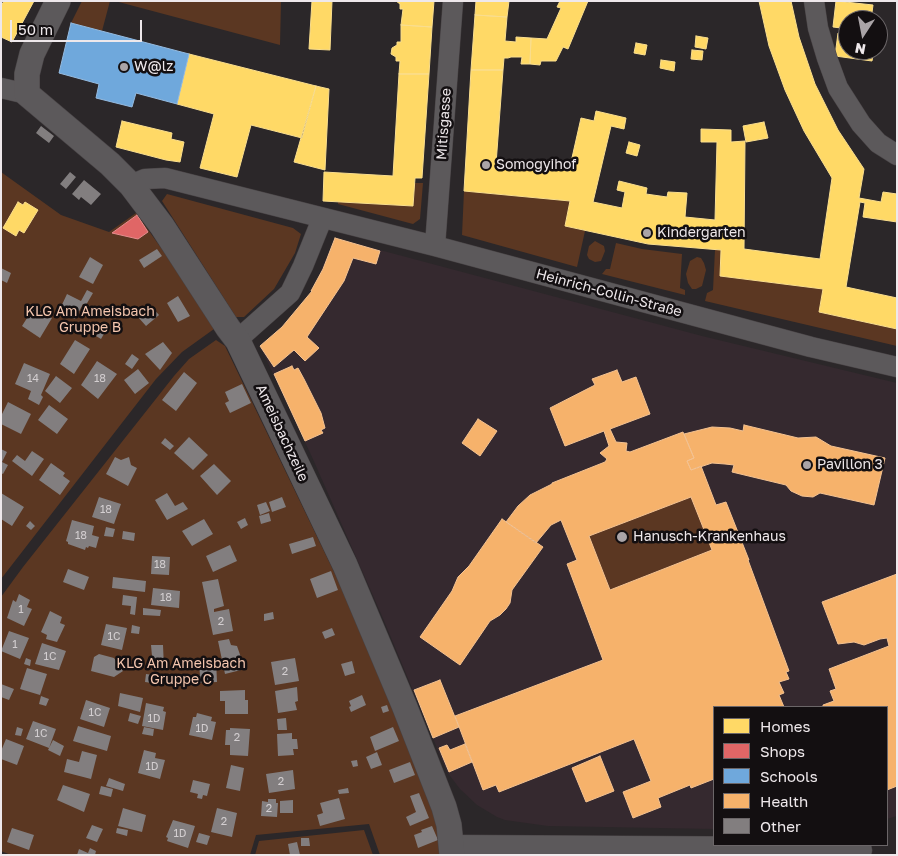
<!DOCTYPE html>
<html>
<head>
<meta charset="utf-8">
<style>
	body { margin:0 }
	#map { position:relative; width:898px; height:856px; overflow:hidden; background:#2b2729; font-family:"Golos Text",sans-serif }
	canvas { display:block }
	.frame { position:absolute; inset:0; border:2px solid #eee8eb; pointer-events:none }
	.legend { position:absolute; left:713px; top:706px; width:175px; height:140px; box-sizing:border-box; background:#130f11; border:1px solid #6b6668; margin:0; padding:6px 9px; list-style:none; font-size:15px; color:#eee8eb }
	.legend li { display:flex; align-items:center; gap:10px; height:25px }
	.legend b { width:25px; border:1px solid #6b6668 }
	.north { position:absolute; left:838px; top:10px; width:50px; height:50px; box-sizing:border-box; background:#130f11; border:1px solid #6b6668; border-radius:50%; rotate:191deg; font-size:14px; font-weight:700; line-height:20px; text-align:center; color:#eee8eb }
	.north::after { content:''; display:block; margin:auto; width:18px; height:22px; background:#aaa4a7; clip-path:polygon(50% 0,100% 100%,50% 72%,0 100%) }
	.scale { position:absolute; left:10px; top:20px; width:132px; height:22px; box-sizing:border-box; border:2px solid #eee8eb; border-top:0; padding-left:6px; font-size:15px; line-height:18px; white-space:nowrap; color:#eee8eb; -webkit-text-stroke:4px #130f11; paint-order:stroke }
</style>
</head>
<body>
<div id="map">
<canvas width="898" height="856"></canvas>
<div class="frame"></div>
<ul class="legend">
<li><b style="height:14px;background:#ffd966"></b>Homes</li>
<li><b style="height:14px;background:#e06666"></b>Shops</li>
<li><b style="height:14px;background:#6fa8dc"></b>Schools</li>
<li><b style="height:14px;background:#f6b26b"></b>Health</li>
<li><b style="height:14px;background:#827e7f"></b>Other</li>
</ul>
<div class="north">N</div>
<div class="scale">50 m</div>
</div>
<script>
const ctx = document.querySelector('canvas').getContext('2d');
ctx.lineJoin = 'round';
function paint(path, color) { ctx.fillStyle = color; ctx.fill(path, 'evenodd'); }
const poly = rows => new Path2D(rows.map(r => 'M' + r).join(''));
function stroke(path, color, width, dash) { ctx.strokeStyle = color; ctx.lineWidth = width; ctx.lineCap = dash ? 'butt' : 'round'; ctx.setLineDash(dash || []); ctx.stroke(path); }
function label(font, color, halo, rows, align = 'center') {
  ctx.font = font + ' "Golos Text",sans-serif'; ctx.lineWidth = 5; ctx.setLineDash([]); ctx.textBaseline = 'middle'; ctx.strokeStyle = halo; ctx.fillStyle = color; for (const [text, x, y, turn = 0] of rows) {
    ctx.save(); ctx.translate(x, y); ctx.rotate((+turn || 0) * Math.PI / 180); ctx.textAlign = isNaN(turn) ? turn : align; if (halo) ctx.strokeText(text, 0, 0); ctx.fillText(text, 0, 0); ctx.restore();
  }
}
paint(poly([
	[335,238,702,336,897,383,897,816,887,819,887,707,714,707,714,829,548,826,505,820,497,817,477,805,460,789,447,772,382,616,312,457,260,346,282,327,312,291]
]), '#35292f');
paint(poly([
	[82,1,110,1,102,31,71,23],
	[115,1,281,1,280,45],
	[1,172,61,215,109,232,136,213,184,280,214,329,182,352,156,379,1,579],
	[415,183,423,183,420,219,413,224,338,204,338,202,413,206],
	[464,191,570,201,565,226,585,231,577,267,462,235],
	[167,194,293,228,301,234,295,253,274,289,244,317,236,317,162,201],
	[595,241,604,246,605,251,601,261,595,262,589,259,587,255,589,246],
	[616,243,642,249,682,254,680,288,685,290,685,295,602,274,606,269,610,269],
	[715,250,721,250,720,276,823,289,819,312,897,329,897,346,705,301,707,293,713,290],
	[697,257,701,258,704,263,706,270,702,286,696,289,692,289,688,283,686,274,690,261],
	[216,340,225,346,336,576,399,723,442,835,441,855,380,855,369,824,256,835,250,855,11,855,1,851,1,597,23,567,174,376,189,359],
	[691,497,712,550,610,590,589,536],
	[364,830,373,855,255,855,259,841]
]), '#5b3722');
const homes = poly([
	[4,1,34,1,12,42,1,37,1,6,4,1],
	[312,1,332,1,330,50,309,49,312,1],
	[396,1,434,1,432,27,401,25,403,9,400,9,400,4,396,1],
	[476,1,509,1,507,17,475,15,476,1],
	[560,1,588,1,568,49,563,47,556,61,541,61,540,65,530,64,531,38,547,39,561,8,557,7,560,1],
	[759,1,791,1,799,37,815,84,838,130,864,169,859,198,881,202,883,192,897,194,897,222,863,217,865,203,860,202,846,287,897,298,897,329,819,312,823,289,720,276,721,250,648,244,565,226,570,201,464,191,471,70,503,70,496,164,569,171,581,118,594,121,596,111,626,118,624,129,611,126,593,202,622,208,625,192,617,190,619,181,647,188,646,194,667,197,668,192,687,193,685,217,715,220,717,142,701,142,701,129,731,130,731,142,745,141,744,249,820,259,832,178,804,131,785,90,769,46,759,1],
	[836,1,873,5,871,20,848,20,848,50,874,50,872,61,835,56,838,33,841,33,841,28,833,27,836,1],
	[475,15,507,17,505,41,516,42,516,37,531,38,530,64,521,64,522,57,511,57,508,58,504,58,503,70,471,70,475,15],
	[401,25,432,27,429,74,399,74,400,61,396,61,396,57,391,54,392,48,397,45,397,42,401,42,401,25],
	[696,36,708,38,706,49,695,47,696,36],
	[636,43,647,45,645,55,634,53,636,43],
	[692,50,703,51,702,60,691,59,692,50],
	[189,54,316,86,302,138,251,125,237,177,200,168,214,114,177,104,189,54],
	[661,60,675,62,674,71,660,68,661,60],
	[399,74,429,74,422,178,415,178,413,206,323,201,324,172,393,176,399,74],
	[316,86,329,89,325,170,294,162,316,86],
	[122,121,172,133,171,139,184,142,180,162,166,160,116,147,122,121],
	[764,122,768,138,746,142,743,126,764,122],
	[629,142,640,145,637,156,626,153,629,142],
	[18,202,23,205,25,202,38,210,24,233,19,230,16,236,3,228,18,202]
]);
paint(homes, '#ffd966');
stroke(homes, '#fade8e', 1);
const shops = poly([
	[137,215,148,232,138,239,112,233,137,215]
]);
paint(shops, '#e06666');
stroke(shops, '#e48d8e', 1);
const schools = poly([
	[71,23,189,54,177,104,136,93,132,107,96,98,99,84,59,73,71,23]
]);
paint(schools, '#6fa8dc');
stroke(schools, '#95bbe0', 1);
const health = poly([
	[335,238,380,251,376,264,353,258,344,281,307,337,319,348,305,361,294,350,274,367,260,346,282,327,312,291,311,291,323,269,335,238],
	[292,366,294,370,298,368,304,379,321,413,325,428,321,430,323,433,305,441,274,374,292,366],
	[617,370,622,382,636,377,650,414,610,429,616,442,627,443,626,451,630,452,683,432,694,458,687,461,691,470,701,466,716,505,726,502,749,560,748,560,789,671,786,672,789,679,779,682,784,693,779,695,784,707,714,707,714,779,691,788,690,785,658,798,661,807,633,818,623,792,651,781,634,739,499,792,496,785,483,790,455,716,603,660,567,564,577,560,561,520,551,525,536,543,506,522,518,506,530,495,552,484,552,483,605,462,607,459,600,453,609,446,604,431,565,446,550,408,595,385,592,379,617,370],
	[691,497,712,550,610,590,589,536,691,497],
	[478,419,497,431,480,456,462,443,478,419],
	[744,425,798,438,816,437,831,446,885,458,874,505,820,493,813,497,802,496,791,491,786,485,732,472,734,465,725,464,712,463,691,470,687,461,694,458,684,434,712,427,730,428,743,431,744,425],
	[502,519,543,547,512,590,510,603,506,609,500,615,490,621,460,665,420,637,452,591,458,577,469,566,502,519],
	[897,574,897,786,887,790,887,707,823,707,823,705,834,701,830,691,836,689,829,669,889,646,887,638,880,639,864,645,854,642,838,644,822,602,897,574],
	[440,680,459,727,433,738,414,690,440,680],
	[465,744,472,762,449,772,439,748,447,745,450,750,465,744],
	[600,756,614,791,586,802,572,768,600,756]
]);
paint(health, '#f6b26b');
stroke(health, '#f4c291', 1);
paint(poly([
	[41,126,54,136,49,143,36,133],
	[70,172,76,177,66,189,60,184],
	[84,180,101,194,91,205,81,197,79,200,72,194],
	[157,249,162,256,144,268,139,260],
	[90,257,103,265,93,284,79,277],
	[1,268,11,273,7,283,1,280],
	[87,290,93,293,86,305,83,304,75,319,59,311,67,294,81,301],
	[178,296,190,316,178,322,167,303],
	[150,305,159,315,146,326,138,317],
	[34,307,52,318,40,338,22,326],
	[103,324,108,327,101,339,96,336],
	[75,340,90,349,74,374,60,364],
	[163,342,172,353,160,370,145,354],
	[132,354,139,359,132,369,125,364],
	[97,361,117,374,98,399,81,385],
	[24,363,50,374,41,395,43,397,39,405,28,399,31,391,15,384],
	[138,369,149,383,135,394,124,380],
	[184,372,197,383,176,411,162,400],
	[56,376,72,388,60,403,45,391],
	[242,384,251,403,230,413,225,403,229,401,225,392],
	[8,402,31,414,21,434,1,424,1,416],
	[49,405,68,419,57,434,38,420],
	[189,437,208,455,193,470,174,453],
	[165,438,174,446,170,450,161,443],
	[1,449,7,452,2,462,8,465,3,474,1,473],
	[32,451,44,459,32,476,12,461,17,455,25,461],
	[115,457,121,460,129,457,131,465,137,468,128,486,106,474],
	[51,463,65,473,63,476,70,481,60,495,39,480],
	[214,464,231,481,217,495,200,476],
	[1,493,24,507,12,526,1,519],
	[167,493,175,506,183,502,188,509,167,520,155,500],
	[99,497,121,504,114,524,92,517],
	[282,497,286,507,272,512,269,502],
	[266,502,270,511,260,515,257,505],
	[269,513,271,521,261,524,259,516],
	[245,518,248,525,241,529,237,522],
	[204,519,213,534,192,546,182,531],
	[72,520,94,526,92,535,99,537,96,548,89,546,88,548,86,547,85,550,68,544,68,542,66,541],
	[30,521,35,526,31,530,26,526],
	[106,527,115,529,113,537,104,536],
	[123,531,135,533,134,541,122,539],
	[313,537,316,546,292,554,289,544],
	[230,545,237,561,213,572,206,556],
	[152,556,170,557,169,575,151,574],
	[68,569,89,577,84,590,63,582],
	[331,571,338,590,317,598,310,579],
	[113,577,146,581,145,592,112,588],
	[218,579,224,606,214,609,214,612,229,609,233,631,213,635,202,582],
	[153,588,180,591,179,608,151,605],
	[19,594,30,600,27,607,32,609,24,626,7,618,13,600,16,602],
	[123,595,137,597,135,615,130,614,131,606,122,605],
	[143,608,161,610,160,616,143,615],
	[50,611,62,617,60,623,65,625,57,642,46,639,47,635,41,632],
	[273,612,274,619,264,621,264,614],
	[106,624,127,628,122,650,101,645],
	[132,625,140,627,139,634,131,633],
	[332,628,335,635,325,639,322,632],
	[9,631,29,638,20,659,1,651],
	[229,639,231,645,237,646,245,669,225,674,218,641],
	[42,643,66,651,59,670,35,664],
	[151,645,163,645,164,668,153,667],
	[99,654,114,658,123,671,114,677,91,671,94,657],
	[26,658,31,660,30,666,24,664],
	[295,658,299,681,275,685,271,662],
	[216,659,217,682,196,683,196,675,200,675,199,665,202,665,202,660],
	[352,661,355,673,345,676,341,664],
	[27,668,47,674,40,695,20,689],
	[146,674,153,675,152,683,145,682],
	[1,684,14,689,9,700,1,697],
	[297,687,298,701,295,702,297,710,278,713,275,691],
	[245,690,245,700,248,700,248,714,225,714,225,701,220,701,220,691],
	[120,693,143,698,140,712,118,706],
	[362,695,366,705,351,712,349,707,351,706,349,701],
	[41,696,49,699,46,706,39,704],
	[86,700,110,708,104,727,80,719],
	[146,703,164,707,163,711,166,712,163,730,142,726],
	[387,705,389,711,383,713,381,707],
	[130,713,141,716,138,724,128,721],
	[197,713,212,717,211,721,216,722,212,740,189,735,193,717,196,717],
	[286,718,287,730,278,730,277,719],
	[33,721,56,729,49,748,26,739],
	[78,726,111,736,107,751,73,741],
	[17,727,23,729,21,736,15,735],
	[144,727,154,729,153,736,142,734],
	[393,727,399,741,375,751,370,737],
	[230,728,250,729,248,756,230,755,230,745,225,745,226,730,230,730],
	[292,733,292,739,297,739,298,749,293,749,294,755,278,756,277,734],
	[6,739,24,746,17,765,1,759,1,751],
	[53,740,64,746,60,756,48,750],
	[144,750,156,753,155,758,165,760,160,779,138,773],
	[82,751,97,755,91,779,64,772,67,759,79,762],
	[377,752,382,765,371,769,366,757],
	[357,760,358,766,353,767,351,761],
	[410,762,415,775,394,783,389,770],
	[231,765,244,768,240,791,226,788],
	[293,770,295,789,269,793,266,774],
	[109,778,125,784,123,791,106,786],
	[193,780,210,784,207,796,203,795,202,799,197,798,198,794,190,792],
	[63,785,90,794,84,812,57,800],
	[101,786,113,789,111,797,99,794],
	[348,788,349,793,339,794,338,790],
	[419,793,429,818,410,826,406,817,416,812,410,796],
	[339,798,345,819,320,826,317,815,323,813,320,803],
	[268,799,276,799,276,803,278,803,277,817,261,816,262,801,268,802],
	[293,800,293,813,280,813,280,801],
	[123,808,146,815,142,832,118,826],
	[217,808,237,813,232,837,211,832],
	[173,820,195,826,188,848,167,841,168,838,166,837],
	[92,825,103,829,97,842,86,838],
	[432,826,438,840,418,848,414,835,422,832,421,830],
	[12,828,34,835,29,850,7,842],
	[117,828,128,830,127,836,116,833],
	[199,833,210,836,207,845,196,842],
	[301,838,309,838,310,846,301,846],
	[297,842,300,855,290,855,288,844],
	[90,848,96,851,95,855,77,855,79,849,88,853]
]), '#827e7f');
const minor = poly([
	[814,1,818,28,827,58,838,88,861,124,878,143,897,155],
	[1,88,27,94],
	[131,185,145,179,165,178,435,246,811,347,897,367],
	[435,246,453,1],
	[238,341,245,333,290,293,303,266,322,219],
	[452,845,797,847,862,850]
]);
const tertiary = poly([
	[58,1,32,54,27,74,27,94,110,164,131,185,162,226,228,328,238,341,345,565,404,705,444,807,449,825,452,855]
]);
stroke(minor, '#484345', 21);
stroke(tertiary, '#484345', 26);
stroke(minor, '#5c595b', 20);
stroke(tertiary, '#5c595b', 25);
for (const [x, y, r, color] of [
	[124,67,5,"#aaa4a7"],
	[486,165,5,"#aaa4a7"],
	[647,233,5,"#aaa4a7"],
	[807,465,5,"#aaa4a7"],
	[622,537,6,"#aaa4a7"]
]) { const dot = new Path2D(); dot.arc(x, y, r, 0, 2 * Math.PI); ctx.fillStyle = color; ctx.fill(dot); stroke(dot, '#130f11', 2); }
label('11px', '#d3ced0', null, [
	["14",33,379],
	["18",100,379],
	["18",106,510],
	["18",81,536],
	["18",160,565],
	["18",166,598],
	["1",21,610],
	["2",221,622],
	["1C",114,637],
	["1",15,645],
	["1C",50,657],
	["2",285,672],
	["1C",95,713],
	["1D",154,719],
	["1D",202,729],
	["1C",41,734],
	["2",237,738],
	["1D",152,767],
	["2",281,782],
	["2",269,809],
	["2",224,822],
	["1D",180,834]
]);
label('14px', '#eee8eb', '#130f11', [
	["W@lz",134,67],
	["Somogyihof",496,165],
	["Kindergarten",657,233],
	["Pavillon 3",817,465],
	["Hanusch-Krankenhaus",633,537]
], 'left');
label('14px', '#eee8eb', '#130f11', [
	["Mitisgasse",444,124,-86],
	["Heinrich-Collin-Straße",609,293,15],
	["Ameisbachzeile",282,433,65]
]);
label('14px', '#f5c6ae', '#130f11', [
	["KLG Am Ameisbach",90,312],
	["Gruppe B",90,328],
	["KLG Am Ameisbach",181,664],
	["Gruppe C",181,680]
]);
</script>
</body>
</html>
